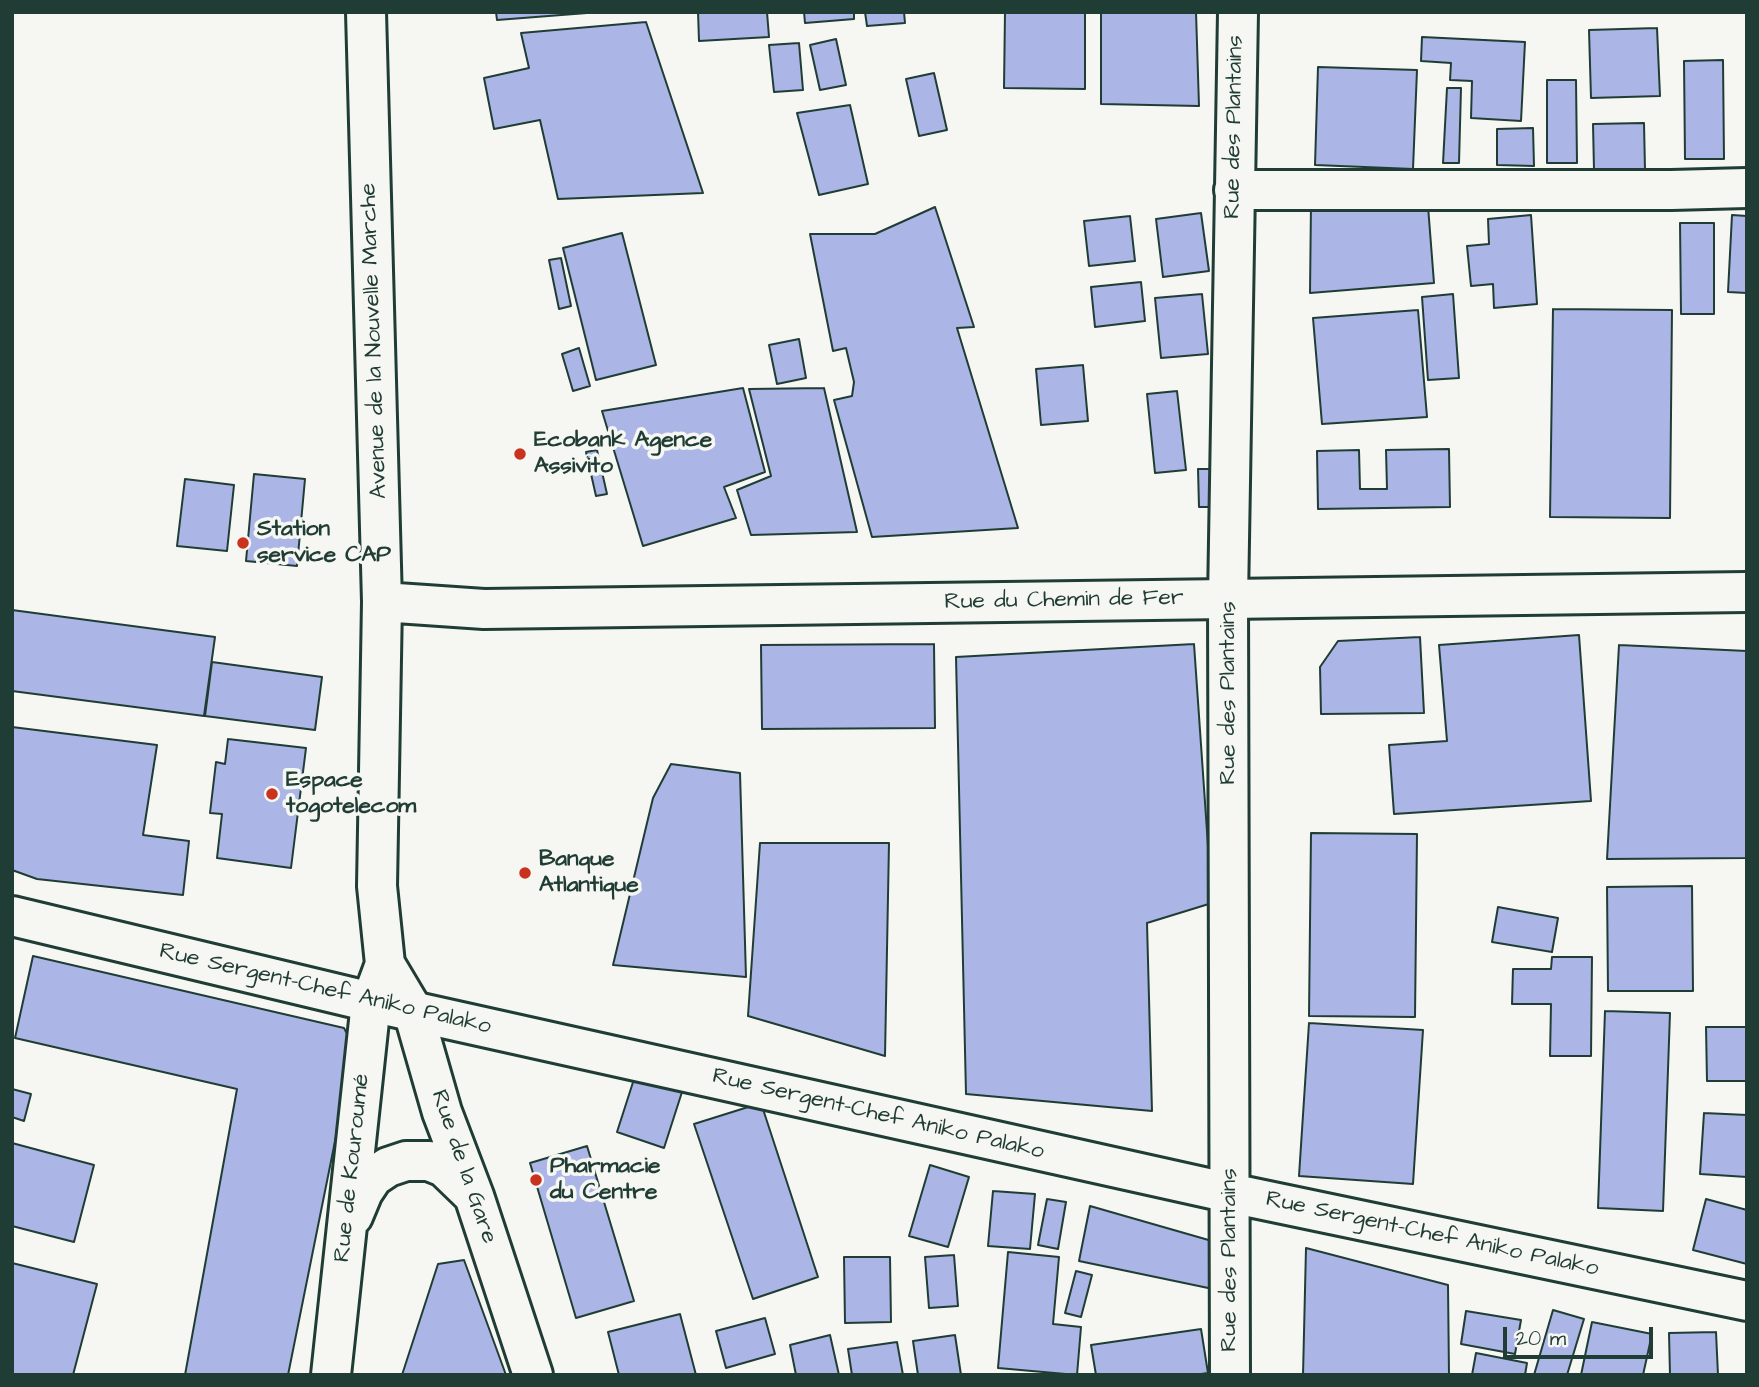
<!DOCTYPE html>
<html>
<head>
<meta charset="utf-8">
<style>
	body { margin:0 }
	#map { position:relative; width:1759px; height:1387px; overflow:hidden; background:#f6f6f2; font-family:"Architects Daughter",sans-serif }
	canvas { display:block }
	.frame { position:absolute; inset:0; border:14px solid #1f3d34; pointer-events:none }
	.scale { position:absolute; left:1503px; top:1327px; width:150px; height:32px; box-sizing:border-box; border:4px solid #1f3d34; border-top:0; padding-left:9px; font-size:21px; line-height:24px; white-space:nowrap; color:#1f3d34; -webkit-text-stroke:5px #f6f6f2; paint-order:stroke }
</style>
</head>
<body>
<div id="map">
<canvas width="1759" height="1387"></canvas>
<div class="frame"></div>
<div class="scale">20 m</div>
</div>
<script>
const ctx = document.querySelector('canvas').getContext('2d');
ctx.lineJoin = 'round';
function paint(path, color) { ctx.fillStyle = color; ctx.fill(path, 'evenodd'); }
const poly = rows => new Path2D(rows.map(r => 'M' + r).join(''));
function stroke(path, color, width, dash) { ctx.strokeStyle = color; ctx.lineWidth = width; ctx.lineCap = dash ? 'butt' : 'round'; ctx.setLineDash(dash || []); ctx.stroke(path); }
function label(font, color, halo, rows, align = 'center') {
  ctx.font = font + ' "Architects Daughter",sans-serif'; ctx.lineWidth = 7; ctx.setLineDash([]); ctx.textBaseline = 'middle'; ctx.strokeStyle = halo; ctx.fillStyle = color; for (const [text, x, y, turn = 0] of rows) {
    ctx.save(); ctx.translate(x, y); ctx.rotate((+turn || 0) * Math.PI / 180); ctx.textAlign = isNaN(turn) ? turn : align; if (halo) ctx.strokeText(text, 0, 0); ctx.fillText(text, 0, 0); ctx.restore();
  }
}
const building = poly([
	[496,12,600,12,497,20,496,12],
	[698,12,767,12,769,37,699,41,698,12],
	[804,12,854,12,854,19,805,23,804,12],
	[865,12,904,12,905,23,867,26,865,12],
	[1005,12,1085,12,1085,89,1004,88,1005,12],
	[1101,12,1196,12,1199,106,1101,104,1101,12],
	[646,22,703,193,558,199,540,120,494,129,484,78,529,68,521,33,646,22],
	[1657,28,1660,96,1591,98,1589,30,1657,28],
	[1422,37,1525,42,1521,121,1471,118,1472,81,1450,80,1451,63,1421,61,1422,37],
	[836,39,846,85,820,90,810,45,836,39],
	[799,43,803,90,774,92,769,45,799,43],
	[1723,60,1724,159,1685,159,1684,61,1723,60],
	[1318,67,1417,70,1413,169,1315,165,1318,67],
	[934,73,947,130,919,136,906,79,934,73],
	[1547,80,1576,80,1577,163,1547,163,1547,80],
	[1447,88,1461,88,1459,163,1443,163,1447,88],
	[850,105,868,184,819,195,797,113,850,105],
	[1644,123,1645,170,1594,170,1593,124,1644,123],
	[1533,128,1534,166,1497,165,1497,129,1533,128],
	[1311,203,1428,206,1434,283,1310,293,1311,203],
	[935,207,974,327,957,328,1018,528,872,537,834,400,852,396,854,382,846,348,833,351,810,234,875,234,935,207],
	[1201,213,1209,271,1163,277,1156,219,1201,213],
	[1531,215,1537,304,1494,308,1493,284,1471,286,1467,246,1489,244,1488,219,1531,215],
	[1732,215,1747,216,1747,293,1728,292,1732,215],
	[1130,216,1135,261,1089,266,1084,221,1130,216],
	[1680,223,1714,223,1714,314,1681,314,1680,223],
	[622,233,656,365,596,380,563,248,622,233],
	[561,258,571,306,559,309,549,260,561,258],
	[1141,282,1145,321,1095,327,1091,287,1141,282],
	[1202,294,1208,354,1161,358,1155,298,1202,294],
	[1453,294,1459,378,1428,380,1422,297,1453,294],
	[1553,309,1672,310,1670,518,1550,517,1553,309],
	[1418,310,1427,417,1322,424,1313,318,1418,310],
	[799,339,806,378,777,384,769,345,799,339],
	[579,348,590,386,573,391,562,354,579,348],
	[1083,365,1088,421,1041,425,1036,369,1083,365],
	[743,388,765,472,724,487,736,518,643,546,602,411,743,388],
	[824,388,857,532,751,535,737,490,771,476,749,389,824,388],
	[1177,391,1186,470,1155,473,1147,394,1177,391],
	[1449,449,1450,507,1318,509,1317,451,1359,450,1360,489,1387,489,1386,450,1449,449],
	[597,450,607,494,596,496,586,452,597,450],
	[1198,469,1216,469,1217,507,1199,507,1198,469],
	[254,474,305,479,297,566,246,561,254,474],
	[185,479,234,485,227,551,177,546,185,479],
	[12,610,215,637,204,716,12,691,12,610],
	[1579,635,1591,801,1394,814,1389,745,1447,741,1439,645,1579,635],
	[1420,637,1424,713,1321,714,1320,667,1338,641,1420,637],
	[934,644,935,728,762,729,761,645,934,644],
	[1194,644,1212,903,1147,923,1152,1111,966,1094,956,657,1194,644],
	[1619,645,1747,651,1747,858,1607,859,1619,645],
	[212,662,322,677,315,730,205,716,212,662],
	[12,727,157,745,143,835,189,841,183,895,37,879,12,870,12,727],
	[228,739,306,748,291,868,217,858,222,814,210,813,216,762,225,764,228,739],
	[671,764,740,773,746,977,613,965,653,798,671,764],
	[1311,833,1417,834,1415,1017,1309,1016,1311,833],
	[760,843,889,843,885,1056,748,1016,760,843],
	[1692,886,1693,991,1608,991,1607,887,1692,886],
	[1498,907,1558,918,1552,952,1492,942,1498,907],
	[33,956,344,1028,354,1047,288,1375,185,1375,237,1089,15,1038,33,956],
	[1552,957,1592,957,1591,1056,1550,1056,1551,1004,1512,1004,1513,969,1551,969,1552,957],
	[1605,1011,1670,1013,1663,1211,1598,1208,1605,1011],
	[1309,1023,1423,1030,1413,1184,1299,1176,1309,1023],
	[1706,1027,1747,1027,1747,1081,1707,1081,1706,1027],
	[635,1076,682,1092,664,1148,617,1132,635,1076],
	[12,1089,31,1094,24,1121,12,1117,12,1089],
	[761,1103,818,1277,753,1299,694,1124,761,1103],
	[1704,1113,1747,1115,1747,1177,1700,1174,1704,1113],
	[12,1143,94,1165,74,1242,12,1226,12,1143],
	[587,1146,634,1301,576,1318,530,1163,587,1146],
	[930,1165,969,1177,948,1247,909,1236,930,1165],
	[993,1191,1035,1194,1030,1249,988,1246,993,1191],
	[1047,1199,1066,1202,1058,1249,1038,1245,1047,1199],
	[1706,1199,1747,1210,1747,1264,1693,1250,1706,1199],
	[1090,1206,1219,1243,1213,1289,1079,1261,1090,1206],
	[1306,1248,1448,1285,1449,1375,1303,1375,1306,1248],
	[1008,1252,1059,1257,1053,1324,1081,1327,1077,1375,998,1368,1008,1252],
	[954,1255,958,1306,929,1308,925,1257,954,1255],
	[844,1257,890,1257,891,1322,845,1323,844,1257],
	[464,1260,506,1375,402,1375,438,1264,464,1260],
	[12,1263,97,1284,73,1375,12,1375,12,1263],
	[1076,1271,1092,1275,1081,1317,1065,1313,1076,1271],
	[1553,1310,1584,1319,1567,1375,1534,1375,1553,1310],
	[1466,1311,1521,1320,1515,1354,1461,1344,1466,1311],
	[680,1314,696,1375,619,1375,608,1332,680,1314],
	[765,1318,775,1354,726,1368,716,1331,765,1318],
	[1592,1322,1652,1334,1643,1375,1581,1375,1592,1322],
	[1201,1329,1208,1373,1194,1375,1096,1375,1091,1345,1201,1329],
	[1716,1332,1718,1375,1670,1375,1669,1333,1716,1332],
	[830,1335,839,1375,796,1375,790,1345,830,1335],
	[955,1335,961,1375,918,1375,913,1341,955,1335],
	[897,1342,903,1375,852,1375,848,1349,897,1342],
	[1476,1353,1527,1363,1525,1375,1472,1375,1476,1353]
]);
paint(building, '#abb5e6');
stroke(building, '#1f3d34', 2);
const street = poly([
	[1234,190,1671,190,1747,188],
	[12,916,371,1002,1230,1193,1747,1301],
	[1230,1375,1228,599,1238,12]
]);
const secondary = poly([
	[366,12,382,602,377,886,385,964,413,1011,442,1112,474,1196,533,1375],
	[382,602,484,609,1747,592],
	[353,1216,363,1192,373,1177,388,1167,406,1161,429,1161,444,1167,473,1195],
	[331,1375,371,1002,385,964]
]);
stroke(street, '#1f3d34', 44);
stroke(secondary, '#1f3d34', 44);
stroke(street, '#f6f6f2', 38);
stroke(secondary, '#f6f6f2', 38);
for (const [x, y, r, color] of [
	[520,454,7,"#c8321e"],
	[243,543,7,"#c8321e"],
	[272,794,7,"#c8321e"],
	[525,873,7,"#c8321e"],
	[536,1180,7,"#c8321e"]
]) { const dot = new Path2D(); dot.arc(x, y, r, 0, 2 * Math.PI); ctx.fillStyle = color; ctx.fill(dot); stroke(dot, '#f6f6f2', 2.5); }
label('23px', '#1f3d34', '#f6f6f2', [
	["Rue des Plantains",1235,127,-89],
	["Avenue de la Nouvelle Marche",375,341,-92],
	["Rue du Chemin de Fer",1064,601,-1],
	["Rue des Plantains",1229,693,-90],
	["Rue Sergent-Chef Aniko Palako",325,990,13],
	["Rue Sergent-Chef Aniko Palako",878,1115,13],
	["Rue de la Gare",463,1167,71],
	["Rue de Kouroumé",353,1168,-84],
	["Rue Sergent-Chef Aniko Palako",1432,1235,12],
	["Rue des Plantains",1230,1260,-90]
]);
label('bold 23px', '#1f3d34', '#f6f6f2', [
	["Ecobank Agence",534,441],
	["Assivito",534,467],
	["Station",257,530],
	["service CAP",257,556],
	["Espace",286,781],
	["togotelecom",286,807],
	["Banque",539,860],
	["Atlantique",539,886],
	["Pharmacie",550,1167],
	["du Centre",550,1193]
], 'left');
</script>
</body>
</html>
